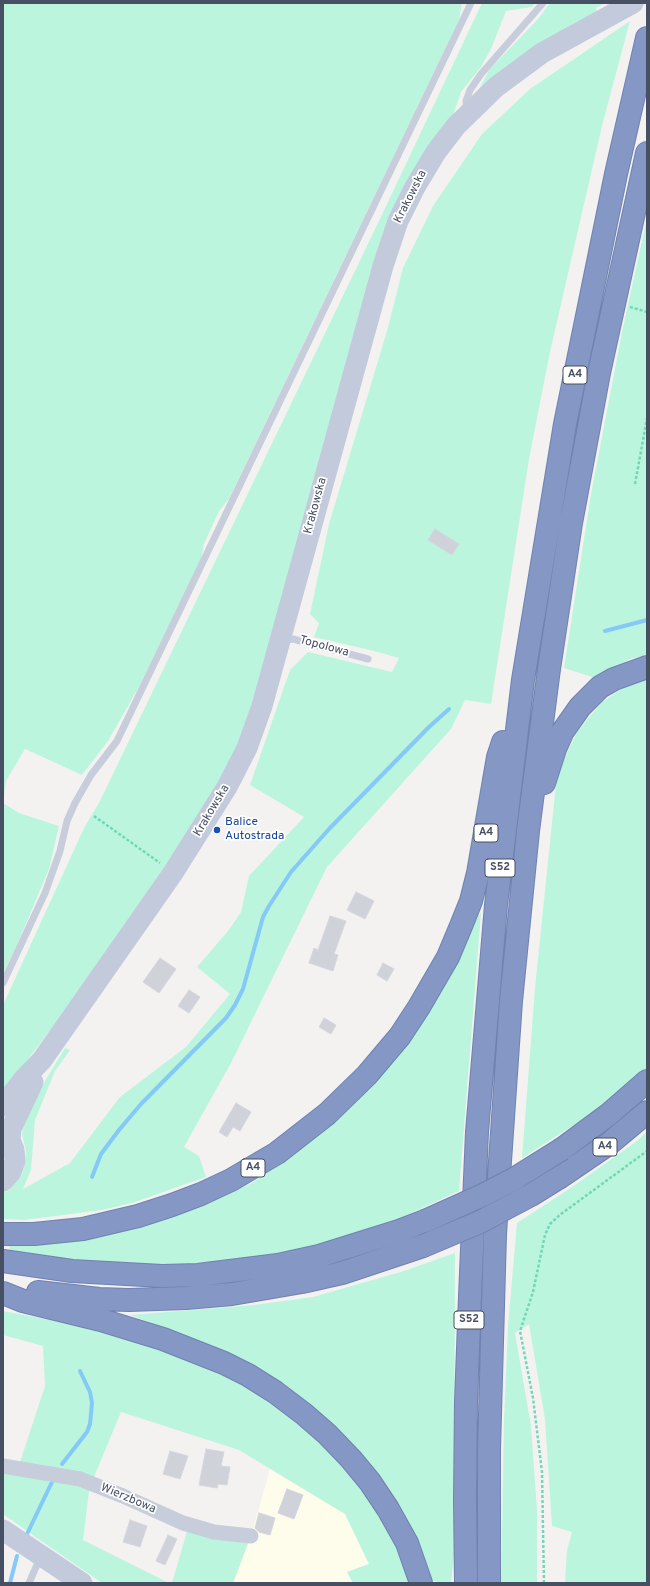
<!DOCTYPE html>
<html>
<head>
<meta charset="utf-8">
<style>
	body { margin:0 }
	#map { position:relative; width:650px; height:1586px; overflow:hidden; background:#f4f2f1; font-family:Overpass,sans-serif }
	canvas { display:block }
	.frame { position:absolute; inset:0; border:4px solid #475062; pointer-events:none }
</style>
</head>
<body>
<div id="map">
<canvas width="650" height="1586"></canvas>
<div class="frame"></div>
</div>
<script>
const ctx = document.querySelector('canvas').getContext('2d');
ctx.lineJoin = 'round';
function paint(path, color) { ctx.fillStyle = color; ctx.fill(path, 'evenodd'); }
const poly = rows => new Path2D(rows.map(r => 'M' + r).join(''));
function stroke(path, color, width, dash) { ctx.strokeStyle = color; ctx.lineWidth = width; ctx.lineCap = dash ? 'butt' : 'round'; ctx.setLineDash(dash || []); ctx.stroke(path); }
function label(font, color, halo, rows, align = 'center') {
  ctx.font = font + ' Overpass,sans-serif'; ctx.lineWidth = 3.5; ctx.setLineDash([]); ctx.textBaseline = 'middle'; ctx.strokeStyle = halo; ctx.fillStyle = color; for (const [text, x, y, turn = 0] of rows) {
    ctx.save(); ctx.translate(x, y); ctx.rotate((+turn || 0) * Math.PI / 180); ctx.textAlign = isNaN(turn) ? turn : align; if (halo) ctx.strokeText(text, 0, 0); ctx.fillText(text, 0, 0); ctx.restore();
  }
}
paint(poly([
	[270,1469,345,1514,369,1564,347,1572,353,1583,233,1583,251,1536]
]), '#fefceb');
paint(poly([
	[3,3,462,3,459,20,229,499,219,511,204,544,201,559,140,685,108,741,82,775,25,749,6,781,3,802],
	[482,3,535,3,532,7,506,11,491,49,481,67,461,92,451,121,419,164,242,743,212,803,57,1021,3,1092,3,1005,85,826,99,803,378,223],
	[550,3,605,3,596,8,597,12,476,95,489,70,538,19],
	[630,21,602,126,550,352,529,459,491,704,465,700,451,729,327,867,231,1063,184,1147,199,1156,206,1177,132,1203,102,1210,24,1220,3,1219,3,1192,8,1191,21,1176,25,1165,26,1151,22,1134,27,1111,65,1048,70,1050,55,1071,35,1120,31,1170,23,1189,70,1163,120,1097,186,1047,230,994,197,967,228,931,241,912,249,876,304,817,250,785,290,670,308,652,392,672,399,658,374,651,314,637,319,623,310,614,329,524,387,331,403,268,433,206,482,134,530,89],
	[647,218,647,655,630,659,595,678,564,668,591,494,622,332],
	[647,679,647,1070,610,1102,522,1158,535,988,557,774,577,732,602,702,623,688],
	[3,803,19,813,59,826,49,869,17,945,3,974],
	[481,912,459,1191,377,1229,284,1257,193,1268,7,1256,10,1248,9,1244,104,1234,175,1217,252,1183,306,1144,411,1036,451,974,475,921],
	[647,1094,647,1100,632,1114,570,1159,569,1157,622,1118],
	[647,1131,647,1583,565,1583,567,1550,572,1532,552,1526,545,1419,529,1324,515,1333,531,1426,537,1510,537,1583,501,1583,504,1420,508,1326,517,1223,569,1189,637,1141],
	[455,1253,454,1556,451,1583,439,1583,430,1579,399,1508,373,1467,325,1419,265,1372,207,1344,130,1315,254,1305,313,1297,404,1271],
	[3,1311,114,1332,190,1358,264,1394,322,1442,360,1481,401,1546,412,1583,353,1583,347,1572,369,1564,345,1514,239,1450,121,1412,94,1477,20,1462,45,1386,43,1346,3,1335],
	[3,1468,91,1486,89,1491,83,1540,169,1583,102,1583,37,1538,3,1514],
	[188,1528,249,1541,233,1583,172,1583]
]), '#bcf5dd');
stroke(poly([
	[605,631,647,620],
	[92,1177,101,1154,119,1130,141,1104,226,1018,235,1005,243,989,263,917,269,906,291,872,329,829,429,727,449,709],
	[62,1464,87,1432,90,1424,92,1403,90,1392,80,1371],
	[27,1534,52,1482],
	[10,1583,17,1556]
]), '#84c9f7', 4);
const building = poly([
	[435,529,459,544,452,555,428,540,435,529],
	[356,892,374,901,365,919,347,910,356,892],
	[330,916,346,921,334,954,338,955,333,971,309,963,314,948,318,950,330,916],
	[160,958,176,969,159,993,143,982,160,958],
	[383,963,394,969,387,981,377,975,383,963],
	[189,990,200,997,189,1013,178,1006,189,990],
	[324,1018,336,1025,331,1034,319,1027,324,1018],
	[236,1103,251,1112,240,1131,233,1127,227,1137,219,1132,236,1103],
	[206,1449,224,1452,221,1466,230,1467,227,1485,218,1484,217,1488,199,1485,206,1449],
	[170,1451,188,1456,180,1479,163,1474,170,1451],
	[287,1489,303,1495,294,1519,278,1513,287,1489],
	[259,1513,275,1518,270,1535,259,1532,255,1528,259,1513],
	[130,1520,147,1526,140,1547,123,1542,130,1520],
	[168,1535,177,1539,165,1565,156,1561,168,1535]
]);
paint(building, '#d0d2d9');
stroke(building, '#d5d6de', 1);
const highway = poly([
	[544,783,555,749,563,731,580,707,600,687,614,679,647,667],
	[562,1149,608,1115,647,1081],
	[560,1177,610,1143,647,1112],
	[3,1234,34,1234,83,1229,138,1216,172,1205,201,1194,231,1180,277,1153,327,1114,367,1075,400,1036,419,1007,448,957,461,926,471,901,478,873,498,757,503,742],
	[3,1261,72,1271,162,1276,198,1275,278,1265,319,1256,399,1231,425,1221],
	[38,1292,99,1299,129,1300,186,1298,232,1294,302,1282,342,1273,423,1246],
	[3,1293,23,1301,101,1320,163,1339,224,1363,248,1375,275,1392,304,1414,327,1434,351,1459,370,1482,388,1509,407,1543,421,1583],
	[466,1583,465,1499,466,1402,470,1296,477,1132,496,905,523,680,565,424,616,174,647,38],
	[489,1583,489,1450,495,1234,511,1001,528,831,549,669,571,523,599,373,647,153]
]);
stroke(highway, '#6f82b1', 24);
stroke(poly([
	[630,307,647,312],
	[635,484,647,418],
	[94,816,160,863],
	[544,1583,542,1472,533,1398,520,1331,533,1292,545,1235,550,1224,561,1214,647,1151]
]), '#70d8b9', 2.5, [3, 2]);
stroke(poly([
	[467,109,466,101,470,90,481,74,543,3],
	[283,640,293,639,368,659],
	[3,983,45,893,60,851,67,821,75,803,91,775,117,741,471,3],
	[29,1583,40,1558]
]), '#c7cdda', 7);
stroke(poly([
	[3,1466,80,1479,123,1496,183,1523,214,1532,251,1536]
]), '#c7cdda', 15);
stroke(poly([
	[3,1106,22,1081,42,1060,173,873,227,787,247,748,262,706,383,266,398,221,415,187,436,152,456,126,496,87,542,53,633,3],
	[3,1133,10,1140,14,1150,15,1161,11,1172,3,1181],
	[10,1140,11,1129,33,1082],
	[3,1530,82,1583]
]), '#c2cadc', 21);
stroke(highway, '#8497c5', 22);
const highwayBridge = poly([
	[425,1221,483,1195,514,1179,562,1149],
	[423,1246,480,1222,531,1195,560,1177]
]);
stroke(highwayBridge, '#6f82b1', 24, []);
stroke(highwayBridge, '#8497c5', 22);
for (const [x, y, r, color] of [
	[217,830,4,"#1a4fb4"]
]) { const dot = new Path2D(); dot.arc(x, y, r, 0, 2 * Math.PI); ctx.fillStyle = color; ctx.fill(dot); stroke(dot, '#fff', 1.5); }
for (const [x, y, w] of [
	[575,375,24],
	[486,833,24],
	[500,868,30],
	[605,1147,24],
	[253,1168,24],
	[469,1320,30]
]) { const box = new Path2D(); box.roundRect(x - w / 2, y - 9, w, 18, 3); ctx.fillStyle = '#fff'; ctx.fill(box); stroke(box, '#475062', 1); }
label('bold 11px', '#475062', null, [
	["A4",575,375],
	["A4",486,833],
	["S52",500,868],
	["A4",605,1147],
	["A4",253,1168],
	["S52",469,1320]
]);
label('12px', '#475062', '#fff', [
	["Krakowska",411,197,-63],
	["Krakowska",316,506,-75],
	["Topolowa",324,647,15],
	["Krakowska",212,811,-59],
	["Wierzbowa",128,1499,23]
]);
label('12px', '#164399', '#fff', [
	["Balice",225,823],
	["Autostrada",225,837]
], 'left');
</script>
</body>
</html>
